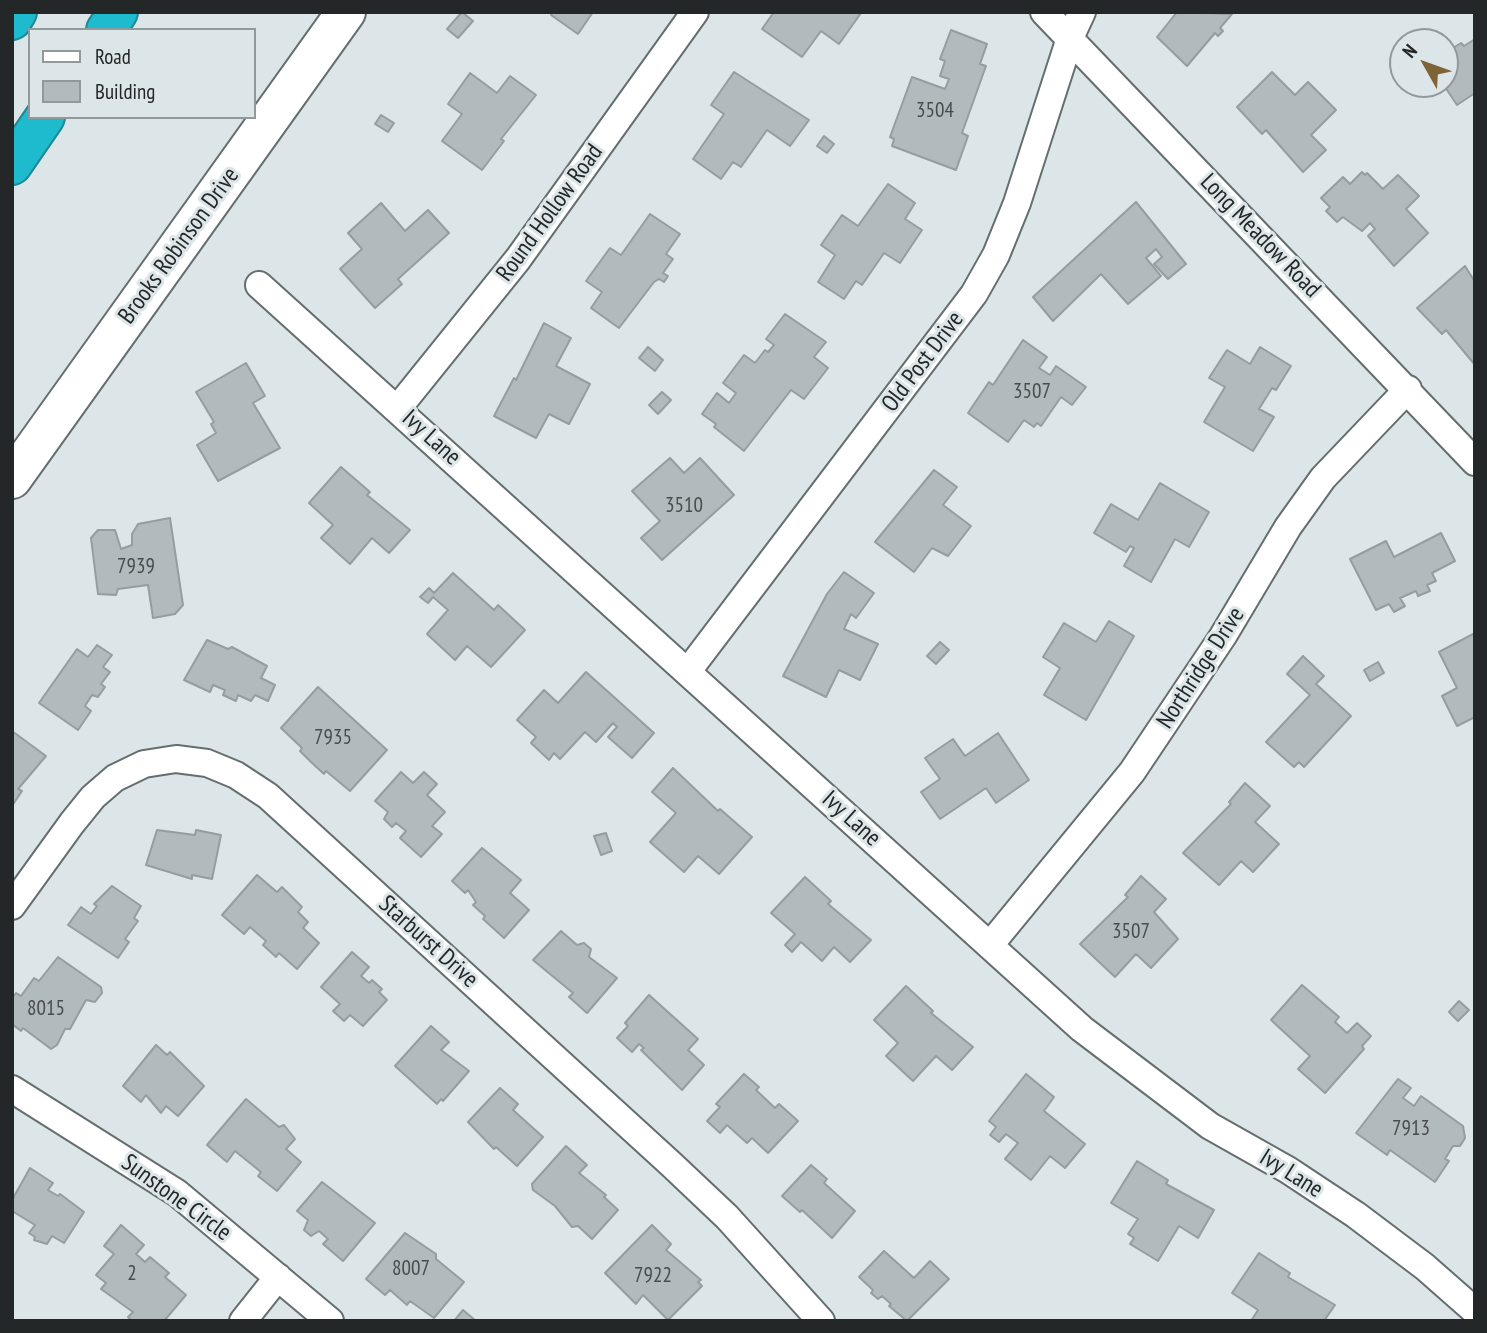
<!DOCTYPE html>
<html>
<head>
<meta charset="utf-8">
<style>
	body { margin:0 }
	#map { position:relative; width:1487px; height:1333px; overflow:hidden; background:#dce5e7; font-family:"PT Sans Narrow",sans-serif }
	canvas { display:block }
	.frame { position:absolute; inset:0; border:14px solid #242728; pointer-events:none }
	.legend { position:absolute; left:28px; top:28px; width:228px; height:91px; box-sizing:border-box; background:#dce5e7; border:2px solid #92999b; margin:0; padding:9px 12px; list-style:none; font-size:21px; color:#242728 }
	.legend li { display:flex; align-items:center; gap:14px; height:35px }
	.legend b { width:35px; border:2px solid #92999b }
	.north { position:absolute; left:1389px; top:28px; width:70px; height:70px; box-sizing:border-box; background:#dce5e7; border:2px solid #92999b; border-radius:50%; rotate:310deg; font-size:19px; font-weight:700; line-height:28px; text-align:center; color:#242728 }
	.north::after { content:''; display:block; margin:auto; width:24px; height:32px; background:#7d6335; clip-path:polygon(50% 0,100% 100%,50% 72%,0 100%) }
</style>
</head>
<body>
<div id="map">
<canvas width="1487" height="1333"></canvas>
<div class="frame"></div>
<ul class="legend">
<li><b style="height:9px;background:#fff"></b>Road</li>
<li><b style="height:19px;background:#b1babc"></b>Building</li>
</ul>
<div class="north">N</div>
</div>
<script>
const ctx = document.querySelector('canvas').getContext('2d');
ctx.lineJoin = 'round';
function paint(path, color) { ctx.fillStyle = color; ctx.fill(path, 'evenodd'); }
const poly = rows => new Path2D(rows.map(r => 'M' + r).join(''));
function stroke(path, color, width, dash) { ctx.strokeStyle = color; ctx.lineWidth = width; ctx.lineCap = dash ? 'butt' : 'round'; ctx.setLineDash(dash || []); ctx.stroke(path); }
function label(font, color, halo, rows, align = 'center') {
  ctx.font = font + ' "PT Sans Narrow",sans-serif'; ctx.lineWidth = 6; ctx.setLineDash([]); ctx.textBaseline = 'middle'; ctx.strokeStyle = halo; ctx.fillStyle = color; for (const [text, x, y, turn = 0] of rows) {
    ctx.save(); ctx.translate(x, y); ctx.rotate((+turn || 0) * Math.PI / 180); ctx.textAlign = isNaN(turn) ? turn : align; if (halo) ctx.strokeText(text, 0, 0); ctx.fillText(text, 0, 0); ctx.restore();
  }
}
const building = poly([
	[462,12,473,21,458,38,447,29,462,12],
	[553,12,593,12,578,34,551,15,553,12],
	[774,12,860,12,861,13,839,44,821,31,802,57,762,29,774,12],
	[1177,12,1232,14,1220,28,1223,31,1218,36,1215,33,1187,66,1157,37,1177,12],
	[951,30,987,44,980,64,986,66,962,133,968,136,956,170,892,146,894,139,890,137,912,77,945,89,949,79,940,76,945,61,940,59,951,30],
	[1475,39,1475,93,1457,105,1443,84,1445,53,1461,43,1464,46,1475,39],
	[734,72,809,120,790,146,767,130,741,167,733,162,721,179,693,159,724,114,711,105,734,72],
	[1272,72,1295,95,1308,82,1336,110,1311,135,1326,150,1303,172,1266,130,1262,134,1237,107,1272,72],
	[470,73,497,93,510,76,536,95,501,139,504,141,482,170,442,141,462,114,448,104,470,73],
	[381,115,394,123,388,132,375,124,381,115],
	[824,136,834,144,827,153,817,146,824,136],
	[1362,172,1365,175,1367,173,1383,189,1398,175,1419,196,1406,209,1428,233,1394,266,1368,236,1375,229,1370,223,1362,231,1343,217,1337,222,1326,211,1330,207,1321,198,1343,177,1350,184,1362,172],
	[888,184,915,203,905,219,922,230,900,263,884,253,862,285,856,281,844,299,818,282,835,255,821,245,842,215,858,226,888,184],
	[1136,202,1186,264,1168,279,1154,264,1162,257,1156,249,1146,258,1161,276,1128,304,1101,274,1053,321,1033,297,1136,202],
	[381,203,405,231,428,210,449,233,398,279,402,284,375,308,340,269,362,249,348,233,381,203],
	[650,214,680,234,666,254,673,259,663,273,668,276,664,282,659,279,654,282,619,328,591,308,602,292,586,281,610,248,621,255,650,214],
	[1465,266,1475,282,1475,365,1446,330,1442,334,1417,308,1465,266],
	[785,314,826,342,814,357,828,368,804,399,791,390,744,451,714,427,716,424,702,414,717,393,729,403,736,393,723,383,744,355,755,363,765,350,768,352,774,345,766,339,785,314],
	[544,323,571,338,556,366,590,384,569,424,549,414,536,438,494,416,514,378,516,380,544,323],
	[1023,340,1047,357,1039,368,1050,375,1056,366,1086,387,1072,405,1061,397,1041,426,1037,423,1034,427,1024,420,1008,442,968,413,989,382,993,385,1023,340],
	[648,347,663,360,655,371,639,358,648,347],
	[1260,347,1291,366,1276,390,1272,388,1259,409,1274,417,1253,451,1204,422,1225,387,1209,378,1227,350,1250,364,1260,347],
	[246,363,265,396,253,403,280,448,218,481,197,445,216,433,211,424,214,422,196,392,246,363],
	[662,392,671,400,658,414,649,405,662,392],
	[670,458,684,473,700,458,734,495,662,560,641,538,660,521,632,491,670,458],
	[341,467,370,492,367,495,410,530,389,553,372,538,350,564,321,538,333,525,309,503,341,467],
	[934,470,957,487,943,505,971,526,948,556,932,548,914,572,875,542,934,470],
	[1160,483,1209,512,1189,547,1175,539,1151,582,1124,566,1134,548,1130,546,1126,552,1094,533,1111,504,1138,520,1160,483],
	[170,518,183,605,175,614,153,618,148,585,118,589,116,595,98,594,91,538,98,530,115,530,121,549,132,545,132,534,138,524,170,518],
	[1441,533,1455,561,1432,573,1436,581,1427,585,1430,591,1418,596,1416,591,1400,598,1405,606,1394,612,1389,604,1376,610,1350,559,1386,541,1394,557,1441,533],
	[844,572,874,593,856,618,851,614,844,629,878,644,860,680,839,670,826,697,783,676,827,594,844,572],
	[453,573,494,610,498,605,525,630,491,667,467,646,455,660,427,634,448,610,433,597,428,603,420,597,429,588,434,593,453,573],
	[1109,621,1134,636,1086,720,1044,695,1060,668,1043,657,1064,623,1096,642,1109,621],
	[1475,633,1475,717,1457,726,1442,696,1457,688,1439,652,1475,633],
	[207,640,228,649,232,647,267,666,261,678,275,685,268,701,255,695,251,701,238,695,236,701,223,695,225,690,213,685,210,692,184,680,207,640],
	[940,642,949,650,936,664,927,656,940,642],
	[97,645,112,655,103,667,110,672,101,684,105,687,98,697,92,695,85,706,91,711,78,730,39,703,77,649,88,657,97,645],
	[1303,656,1324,676,1316,684,1351,716,1304,767,1299,762,1294,767,1266,742,1310,695,1287,674,1303,656],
	[1378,662,1384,673,1370,681,1364,670,1378,662],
	[586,672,654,733,632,758,608,737,617,727,613,723,596,742,585,732,560,759,554,753,549,760,531,743,536,737,517,720,544,690,558,703,586,672],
	[318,687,387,750,350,791,326,771,324,774,311,762,300,751,302,748,281,728,318,687],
	[12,731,46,756,18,789,22,791,12,806,12,731],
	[998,733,1029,780,996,803,986,788,940,819,921,792,940,779,925,758,953,739,965,756,998,733],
	[673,768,718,811,720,809,752,837,719,874,698,856,684,872,650,842,676,813,652,792,673,768],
	[401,772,413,783,424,772,437,784,427,795,445,812,432,826,442,834,421,857,400,838,406,831,396,823,392,827,384,819,388,812,375,801,401,772],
	[1245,783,1270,806,1255,822,1279,844,1253,872,1241,861,1219,885,1183,853,1231,804,1229,802,1245,783],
	[157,830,195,835,196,830,221,835,212,879,192,875,192,879,146,865,157,830],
	[606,833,612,851,601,855,594,836,606,833],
	[482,848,521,880,510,893,529,910,504,938,483,919,485,916,473,905,476,902,468,890,465,893,452,881,482,848],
	[257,875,277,892,282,887,302,907,298,912,308,922,303,928,319,943,297,969,279,953,276,957,263,945,266,941,250,927,244,934,222,915,257,875],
	[1141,876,1166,899,1154,912,1178,939,1151,968,1136,954,1115,977,1080,944,1128,897,1125,895,1141,876],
	[805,877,831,901,828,904,871,940,850,962,834,947,822,961,801,942,792,952,785,945,795,934,771,913,805,877],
	[112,886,141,906,134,918,138,921,125,939,129,942,118,958,68,925,81,907,91,914,97,906,94,904,112,886],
	[561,931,577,945,584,943,591,949,589,957,617,978,587,1013,569,997,573,993,533,960,561,931],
	[352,952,369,967,361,976,369,983,372,980,382,989,379,992,387,1000,363,1026,350,1015,344,1021,333,1011,340,1004,321,987,352,952],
	[58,957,101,987,102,993,95,1002,86,1000,70,1029,65,1029,57,1045,51,1049,23,1028,21,1031,12,1024,12,998,16,993,21,996,34,978,39,981,58,957],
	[1302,985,1339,1017,1335,1022,1347,1033,1357,1023,1371,1036,1362,1046,1364,1049,1325,1093,1298,1069,1310,1056,1271,1020,1302,985],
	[906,986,933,1011,931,1013,973,1047,952,1070,936,1056,913,1081,886,1056,898,1043,874,1020,906,986],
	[649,995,698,1039,688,1050,704,1065,682,1090,641,1050,644,1048,639,1044,632,1052,617,1038,628,1026,625,1023,649,995],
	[1459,1001,1469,1010,1458,1021,1449,1012,1459,1001],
	[431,1026,449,1042,441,1050,469,1071,443,1101,441,1099,437,1104,395,1066,431,1026],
	[156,1045,167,1055,170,1052,204,1086,178,1116,166,1106,161,1113,146,1095,141,1102,123,1086,156,1045],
	[744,1074,759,1087,756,1090,775,1108,779,1104,798,1121,768,1153,752,1138,747,1143,727,1125,720,1133,707,1121,720,1107,716,1104,744,1074],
	[1026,1074,1054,1097,1044,1111,1085,1144,1065,1168,1050,1156,1031,1180,1005,1159,1018,1143,1006,1134,999,1142,990,1135,996,1127,989,1121,1026,1074],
	[1398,1079,1411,1088,1403,1098,1414,1106,1421,1096,1463,1126,1465,1138,1460,1146,1453,1146,1445,1159,1449,1161,1435,1182,1390,1150,1387,1155,1356,1133,1398,1079],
	[500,1088,518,1104,513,1110,543,1137,517,1166,496,1147,494,1149,468,1122,500,1088],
	[246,1099,279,1127,284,1125,295,1139,286,1149,301,1162,277,1191,258,1176,261,1172,235,1151,227,1162,207,1145,246,1099],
	[566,1146,587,1165,579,1173,606,1195,604,1197,618,1210,592,1239,578,1226,572,1227,555,1206,533,1190,532,1184,566,1146],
	[1137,1161,1168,1180,1166,1184,1214,1210,1198,1238,1179,1226,1158,1261,1130,1244,1134,1238,1128,1234,1138,1219,1111,1203,1137,1161],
	[811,1165,827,1179,824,1183,855,1211,832,1238,802,1210,800,1212,782,1196,811,1165],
	[30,1168,53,1183,48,1190,58,1196,60,1194,84,1212,64,1243,52,1236,47,1244,34,1240,35,1237,29,1233,35,1225,12,1211,12,1200,30,1168],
	[322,1182,375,1223,343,1261,323,1244,328,1239,319,1231,311,1236,304,1230,308,1220,297,1211,322,1182],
	[121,1225,144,1245,136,1254,145,1262,150,1257,169,1273,165,1277,186,1295,164,1321,132,1321,128,1317,133,1312,101,1289,106,1283,96,1275,114,1254,104,1246,121,1225],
	[652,1225,671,1244,666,1250,701,1280,698,1282,702,1286,668,1320,643,1295,636,1304,605,1273,652,1225],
	[405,1233,436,1254,436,1259,464,1282,434,1318,410,1301,407,1305,390,1290,385,1295,366,1279,405,1233],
	[884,1251,914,1278,930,1261,949,1279,907,1321,889,1306,891,1304,882,1296,878,1299,871,1293,873,1290,859,1277,884,1251],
	[1259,1253,1290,1273,1288,1277,1335,1305,1324,1321,1251,1321,1258,1310,1232,1293,1259,1253],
	[463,1310,476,1321,454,1321,463,1310]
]);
paint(building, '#b1babc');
stroke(building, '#949d9f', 2);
const minor = poly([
	[1044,12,1475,462],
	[259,285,1082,1029,1210,1126,1288,1170,1356,1215,1425,1267,1475,1311],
	[398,408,518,259,695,12],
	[688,671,974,294,996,255,1017,203,1070,38,1082,12],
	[12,906,72,823,93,797,115,778,144,764,176,759,207,763,236,775,268,796,672,1165,727,1217,821,1321],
	[990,945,1132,772,1223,636,1288,527,1323,478,1408,389],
	[12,1089,177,1193,330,1321],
	[243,1321,278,1277]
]);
const secondary = poly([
	[12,479,346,12]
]);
const motorway = poly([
	[12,20,17,12],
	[106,30,118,12],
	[12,165,45,117]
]);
stroke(minor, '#656e6f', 30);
stroke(secondary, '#656e6f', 42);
stroke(motorway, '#208793', 42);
stroke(minor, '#fff', 26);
stroke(secondary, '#fff', 38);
stroke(motorway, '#1ebacd', 38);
label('21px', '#474c4d', null, [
	["3504",935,111],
	["3507",1032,392],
	["3510",684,506],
	["7939",136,567],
	["7935",333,738],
	["3507",1131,932],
	["8015",46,1009],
	["7913",1411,1129],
	["8007",411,1269],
	["2",132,1274],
	["7922",653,1276]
]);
label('24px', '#242728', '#dce5e7', [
	["Round Hollow Road",550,213,-54],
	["Long Meadow Road",1260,236,46],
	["Brooks Robinson Drive",179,246,-54],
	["Old Post Drive",923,362,-53],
	["Ivy Lane",431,438,42],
	["Northridge Drive",1201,668,-57],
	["Ivy Lane",851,819,42],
	["Starburst Drive",428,942,42],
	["Ivy Lane",1291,1174,32],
	["Sunstone Circle",176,1198,36]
]);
</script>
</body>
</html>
